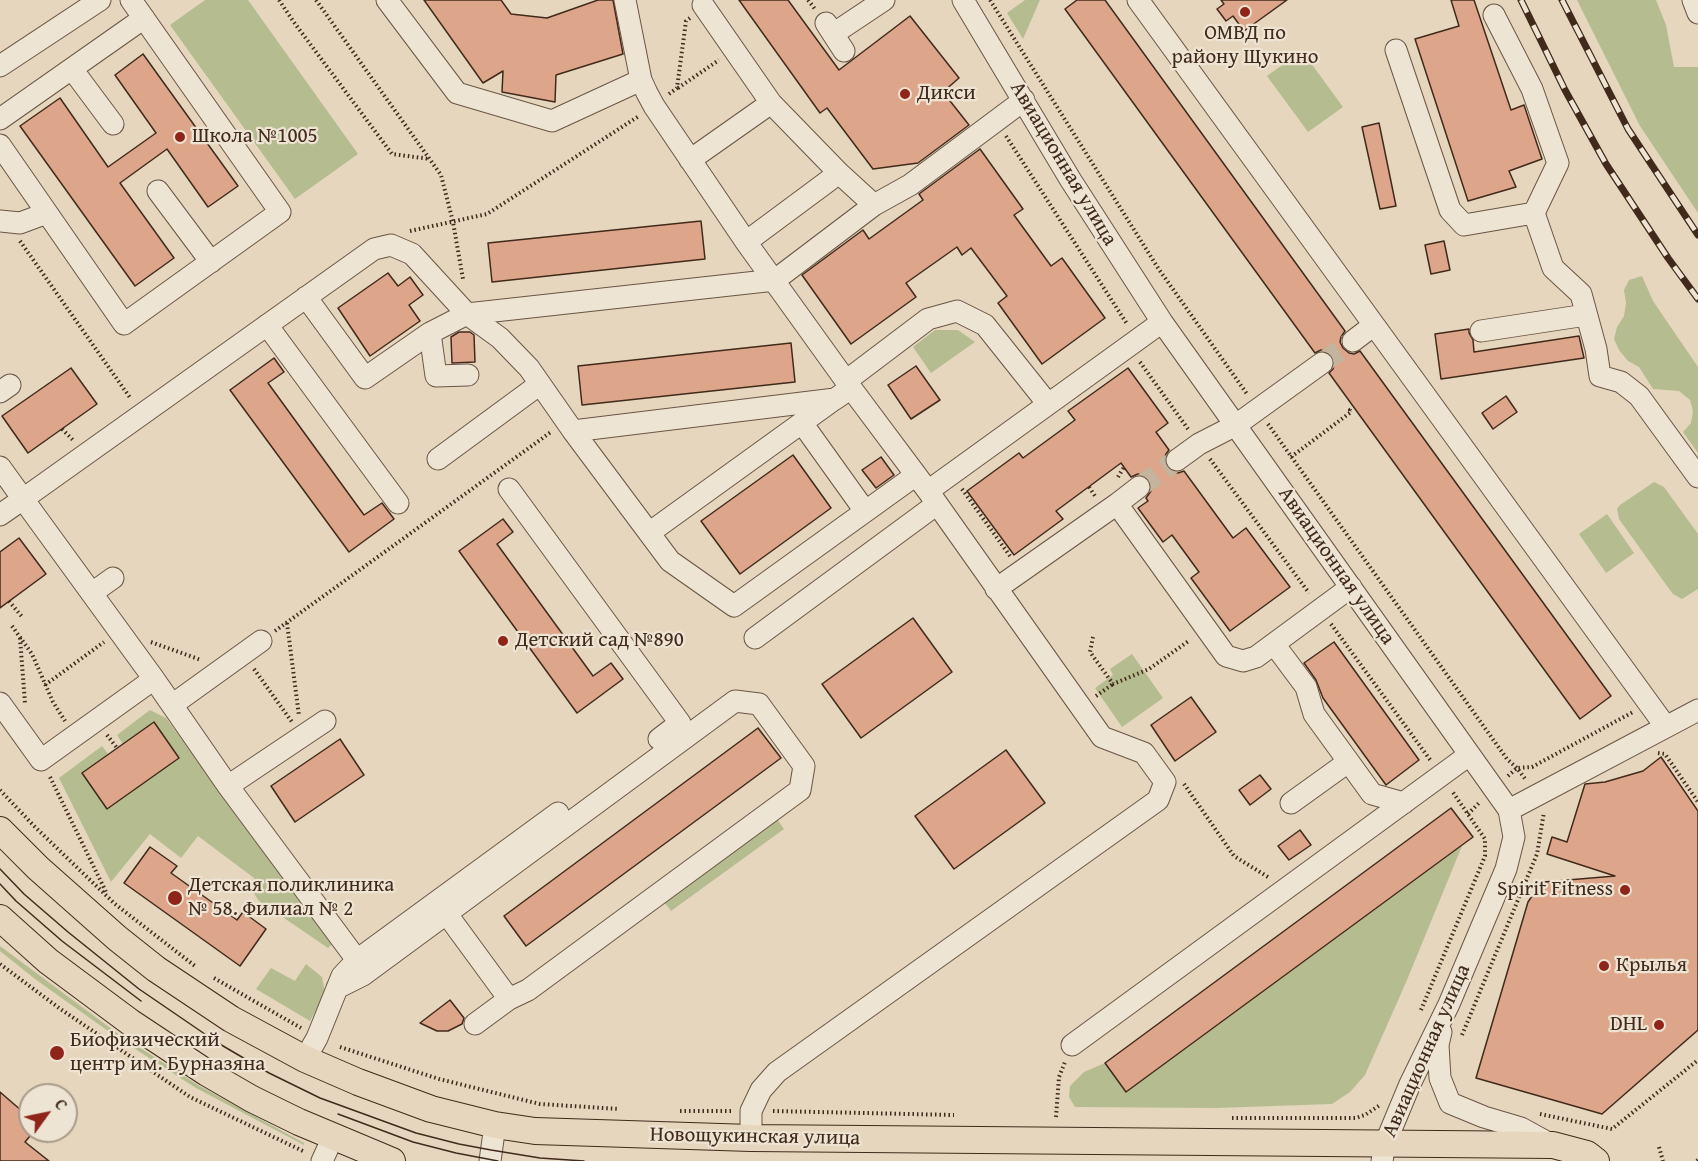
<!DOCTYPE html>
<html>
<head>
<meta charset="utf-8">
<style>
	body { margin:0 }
	#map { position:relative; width:1698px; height:1161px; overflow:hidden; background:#e5d6bd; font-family:"Gentium Book Plus",serif }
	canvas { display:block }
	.north { position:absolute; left:18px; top:1083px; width:60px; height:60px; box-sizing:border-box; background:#eee4d4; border:2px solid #a99a8a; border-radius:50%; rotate:57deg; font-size:16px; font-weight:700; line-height:24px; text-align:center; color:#412a1b }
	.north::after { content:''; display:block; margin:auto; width:21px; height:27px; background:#8f2418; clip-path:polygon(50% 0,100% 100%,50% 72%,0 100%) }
</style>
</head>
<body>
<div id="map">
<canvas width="1698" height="1161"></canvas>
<div class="north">С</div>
</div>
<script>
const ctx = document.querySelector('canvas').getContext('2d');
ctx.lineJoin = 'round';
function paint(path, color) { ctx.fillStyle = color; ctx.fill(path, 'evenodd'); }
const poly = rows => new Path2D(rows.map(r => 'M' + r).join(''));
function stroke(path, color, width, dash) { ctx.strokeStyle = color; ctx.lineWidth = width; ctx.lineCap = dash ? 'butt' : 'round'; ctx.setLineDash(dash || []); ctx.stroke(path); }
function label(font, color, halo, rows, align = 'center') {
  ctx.font = font + ' "Gentium Book Plus",serif'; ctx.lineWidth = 4.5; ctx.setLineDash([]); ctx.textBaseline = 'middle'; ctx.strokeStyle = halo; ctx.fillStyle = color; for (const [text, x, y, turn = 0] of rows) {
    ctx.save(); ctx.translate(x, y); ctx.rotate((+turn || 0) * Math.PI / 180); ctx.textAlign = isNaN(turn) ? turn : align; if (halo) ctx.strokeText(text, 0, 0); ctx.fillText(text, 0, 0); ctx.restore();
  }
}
paint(poly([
	[205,0,248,0,358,154,295,199,170,25],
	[1025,0,1040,0,1023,39,1007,13],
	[1577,0,1656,0,1666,25,1674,67,1698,67,1698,213,1640,126],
	[1302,51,1343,107,1308,132,1267,76],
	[1642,276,1653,301,1698,367,1698,453,1683,432,1691,423,1693,411,1690,400,1679,391,1653,389,1639,367,1628,361,1619,350,1614,339,1617,327,1624,316,1626,303,1624,290,1629,280],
	[935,330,958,330,975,342,931,373,913,347],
	[1654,482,1664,487,1698,534,1698,589,1682,599,1673,594,1667,586,1619,519,1617,509,1620,505],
	[1607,514,1634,553,1606,573,1579,534],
	[1132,654,1163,698,1122,727,1095,688,1113,675,1110,669],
	[150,710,166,718,333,943,328,948,259,901,253,892,254,878,198,836,181,858,150,834,111,882,59,778,102,746,108,754,82,773,107,809,179,758,154,722,123,744,117,735],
	[777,819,784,829,671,911,664,902],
	[1462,846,1407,980,1365,1075,1350,1092,1332,1104,1216,1108,1075,1107,1069,1097,1070,1086,1084,1072,1105,1063,1127,1092],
	[0,946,117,1033,198,1085,304,1143,304,1145,196,1088,115,1036,35,979,0,951],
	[306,964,322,977,325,993,310,1021,256,989,271,968,295,981]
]), '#b5bd90');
const building = poly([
	[424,0,501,0,511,14,547,18,598,0,613,0,623,54,556,75,555,102,502,92,503,71,483,83,424,0],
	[739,0,788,0,839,70,910,16,959,78,943,92,969,125,918,163,873,169,827,108,820,113,739,0],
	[1077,0,1105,0,1345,331,1341,337,1340,342,1343,348,1349,353,1354,354,1360,351,1611,696,1580,719,1329,373,1333,369,1335,362,1332,355,1328,352,1321,350,1315,353,1065,9,1077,0],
	[1221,0,1287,0,1244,31,1233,16,1226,21,1217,9,1224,4,1221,0],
	[1451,0,1474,0,1511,110,1524,105,1542,159,1509,171,1516,187,1468,201,1415,39,1459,26,1451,0],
	[143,54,238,186,208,207,167,149,120,183,174,258,135,286,20,126,60,98,108,167,156,133,115,75,143,54],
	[1379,123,1396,206,1380,209,1362,127,1379,123],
	[980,149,1023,209,1014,215,1051,266,1062,258,1105,318,1042,364,998,303,1007,296,971,248,962,255,957,247,906,283,916,297,851,344,802,275,863,230,869,239,923,200,919,194,980,149],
	[701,221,705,259,492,282,488,243,701,221],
	[1444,241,1450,270,1431,274,1425,245,1444,241],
	[388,273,398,286,410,277,423,295,409,305,420,321,370,356,338,308,388,273],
	[1469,329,1469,333,1473,340,1474,352,1579,336,1584,358,1441,379,1435,334,1469,329],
	[459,332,470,332,474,335,475,362,452,363,451,337,459,332],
	[791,343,795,382,582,405,578,366,791,343],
	[274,358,284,372,268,383,364,515,382,503,394,519,349,552,230,390,274,358],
	[916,366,940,400,911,419,888,385,916,366],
	[71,368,97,404,28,453,2,416,71,368],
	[1128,368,1168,423,1156,432,1169,450,1166,454,1164,461,1167,468,1171,471,1178,473,1184,471,1233,538,1246,528,1290,587,1230,631,1191,578,1199,572,1172,535,1163,542,1138,508,1148,501,1146,498,1151,491,1152,486,1149,480,1144,476,1138,474,1131,477,1121,463,1056,511,1063,519,1014,555,967,491,1019,453,1023,458,1075,420,1068,411,1128,368],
	[1506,396,1517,412,1493,429,1482,413,1506,396],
	[793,455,831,508,740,574,701,521,793,455],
	[881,457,894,475,876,488,862,470,881,457],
	[503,519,513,532,497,544,593,676,611,663,623,679,577,713,459,551,503,519],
	[19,538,46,574,0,608,0,552,19,538],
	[913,618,952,672,861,738,822,684,913,618],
	[1334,642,1419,760,1386,785,1323,698,1316,680,1304,663,1334,642],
	[1191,697,1216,732,1175,761,1151,725,1191,697],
	[154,722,179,758,107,809,82,773,154,722],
	[758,728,781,758,526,946,504,916,758,728],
	[340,739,364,775,295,822,271,786,340,739],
	[1006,750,1045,803,954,869,915,816,1006,750],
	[1661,757,1698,811,1698,1030,1602,1114,1476,1078,1528,902,1536,890,1544,882,1615,876,1547,854,1552,837,1567,842,1585,784,1605,782,1643,771,1661,757],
	[1260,775,1271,789,1250,805,1239,790,1260,775],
	[1451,808,1473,837,1126,1092,1105,1063,1451,808],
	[1300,830,1311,845,1289,860,1278,846,1300,830],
	[150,847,177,866,171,873,237,920,243,912,266,929,240,966,124,883,150,847],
	[450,1000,464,1018,462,1024,448,1031,437,1031,420,1023,450,1000],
	[0,1092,30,1118,30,1136,25,1142,49,1161,0,1161,0,1092]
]);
paint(building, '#dda68b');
stroke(building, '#412a1b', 1.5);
stroke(poly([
	[1322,363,1353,341],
	[1139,487,1177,460]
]), '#c4b49d', 21, [21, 10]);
const minor = poly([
	[387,0,457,93,552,121,641,80],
	[625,0,641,80,647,93,654,106,746,242,851,388,928,491,1102,737,1144,753,1165,782,1158,800,777,1072,761,1090,751,1111,751,1138],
	[963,0,1070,179,1162,322,1509,810,1514,837,1506,869,1449,1004,1410,1084,1385,1144,1382,1161],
	[1138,0,1666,727],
	[1693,0,1698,13],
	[703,5,771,103,839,173,874,205,910,185,1024,100],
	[1494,15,1532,89,1558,163,1534,213],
	[826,23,833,34,884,0],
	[833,34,844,51],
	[1396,50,1450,210,1464,225,1534,213,1553,268,1581,294,1596,349,1600,376,1621,382,1639,396,1698,477],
	[0,66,100,0],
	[72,69,113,124],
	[0,119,144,18],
	[0,145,124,324,280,212,131,0],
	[690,160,771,103],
	[158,191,211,262],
	[0,221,20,223,47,213],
	[746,242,839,173],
	[306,297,365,378,430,333,467,314,775,280,874,205],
	[267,325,398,503],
	[1481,331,1586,315],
	[430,333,436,376,468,375],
	[1353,341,1374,325],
	[846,381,928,319,957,311,985,325,1048,404],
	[0,392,10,385],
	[802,423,865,511],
	[573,431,835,399,851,388],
	[438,459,540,384],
	[1177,460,1199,444,1236,425,1322,363],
	[0,467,23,499,0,515],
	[509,489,680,723,659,739],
	[928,491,1162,322],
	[1117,504,1139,487],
	[649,533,832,401],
	[996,589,1117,504,1226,656,1243,661,1256,657,1351,587],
	[92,593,113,578],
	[755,638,937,504],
	[1274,644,1306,687,1314,714,1372,794,1404,803],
	[0,703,41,760,154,679],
	[172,705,261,641],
	[228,786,325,721],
	[1291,803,1348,762],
	[1509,810,1698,710],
	[446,913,509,999],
	[357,960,228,786,154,679,23,499,374,249,391,245,412,254,467,314,500,338,529,368,573,431,670,561,734,606,916,475],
	[337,988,363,975,735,701,759,704,804,766,800,790,528,990,509,999,475,1024],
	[1441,1032,1438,1045,1440,1078,1450,1103,1484,1117,1521,1128,1552,1145],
	[1072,1045,1469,755],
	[305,1059,317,1038,342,976,357,960,558,813],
	[322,1161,333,1137],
	[490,1161,495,1125]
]);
const major = poly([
	[0,830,38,868,117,938,156,969,231,1019,305,1059,358,1082,431,1109,495,1125,535,1131,751,1138,1553,1145,1587,1154,1596,1161],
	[0,918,48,961,130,1022,207,1073,252,1099,299,1122,392,1161]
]);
stroke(minor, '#6a5544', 23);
stroke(major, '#412a1b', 28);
stroke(poly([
	[279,0,293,21,392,154,430,159],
	[316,0,441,175,453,222,463,279],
	[808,0,815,9],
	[990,0,1158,268,1247,394],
	[678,88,719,60],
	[669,94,677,88,686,21,690,18],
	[1006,136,1127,324],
	[410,231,487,214,639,116],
	[20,241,131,399],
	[1140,362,1188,429],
	[1268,424,1507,759,1517,768,1526,780],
	[62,429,73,440],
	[1291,457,1351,412,1350,410,1352,409],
	[1210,459,1309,593],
	[1118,477,1124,467],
	[1089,487,1095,496],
	[962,489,1010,556],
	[9,601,23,618],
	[287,623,299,716],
	[1331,624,1431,761],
	[12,626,32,654,53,702,65,721],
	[275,631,551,432],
	[1093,637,1090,652,1113,684,1149,669,1190,640],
	[20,638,25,703],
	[151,642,201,660],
	[254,669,292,722],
	[45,685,104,642],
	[1096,696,1113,684],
	[107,735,117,748],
	[1658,753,1665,754,1698,802],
	[1508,776,1517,768,1532,767,1633,712],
	[50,777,106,892],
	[1184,784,1234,856,1268,877],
	[0,790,35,827,115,904,195,966],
	[1468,814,1480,802],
	[0,964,59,1008,190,1097,305,1152],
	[214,978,301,1028],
	[1421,1010,1485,856,1485,839,1452,791],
	[1462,1035,1537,854,1544,812],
	[340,1047,439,1079,540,1104,619,1109],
	[680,1111,733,1111],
	[773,1111,954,1115],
	[1540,1114,1612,1129,1698,1060],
	[1056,1117,1059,1077,1065,1062],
	[1232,1118,1356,1118,1365,1115,1380,1105],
	[1659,1147,1663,1161],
	[1697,1161,1698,1160]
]), '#412a1b', 4, [1.5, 3]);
stroke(minor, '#eee4d4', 21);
stroke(major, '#e5d6bd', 26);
stroke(poly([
	[0,869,24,894,68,932,139,989,218,1043,269,1073,320,1098,416,1133,459,1144,491,1150,540,1158,584,1161],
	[0,884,16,901,62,941,141,1001],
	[338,1114,413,1142,456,1153,498,1161]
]), '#412a1b', 1.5);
const rail = poly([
	[1521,0,1565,90,1606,164,1668,258,1698,299],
	[1562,0,1628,129,1698,235]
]);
stroke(rail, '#412a1b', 7);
stroke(rail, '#eee4d4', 4.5, [14]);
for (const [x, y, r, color] of [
	[1245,12,6,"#8f2418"],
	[905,94,6,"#8f2418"],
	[180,137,6,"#8f2418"],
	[503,641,6,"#8f2418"],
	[1625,890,6,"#8f2418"],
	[175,898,8,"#8f2418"],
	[1604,966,6,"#8f2418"],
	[1659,1025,6,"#8f2418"],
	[57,1053,8,"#8f2418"]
]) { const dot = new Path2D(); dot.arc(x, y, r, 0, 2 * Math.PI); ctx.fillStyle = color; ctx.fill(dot); stroke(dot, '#eee4d4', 2); }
label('21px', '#412a1b', '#eee4d4', [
	["ОМВД по",1245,34,"center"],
	["району Щукино",1245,58,"center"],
	["Дикси",917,94],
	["Школа №1005",192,137],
	["Детский сад №890",515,641],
	["Детская поликлиника",188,886],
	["№ 58. Филиал № 2",188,910],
	["Spirit Fitness",1613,890,"right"],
	["Крылья",1616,966],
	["DHL",1647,1025,"right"],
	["Биофизический",70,1041],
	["центр им. Бурназяна",70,1065]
], 'left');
label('21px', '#412a1b', '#eee4d4', [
	["Авиационная улица",1063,164,59],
	["Авиационная улица",1336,566,55],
	["Авиационная улица",1427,1051,-66],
	["Новощукинская улица",755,1137,1]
]);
</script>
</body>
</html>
